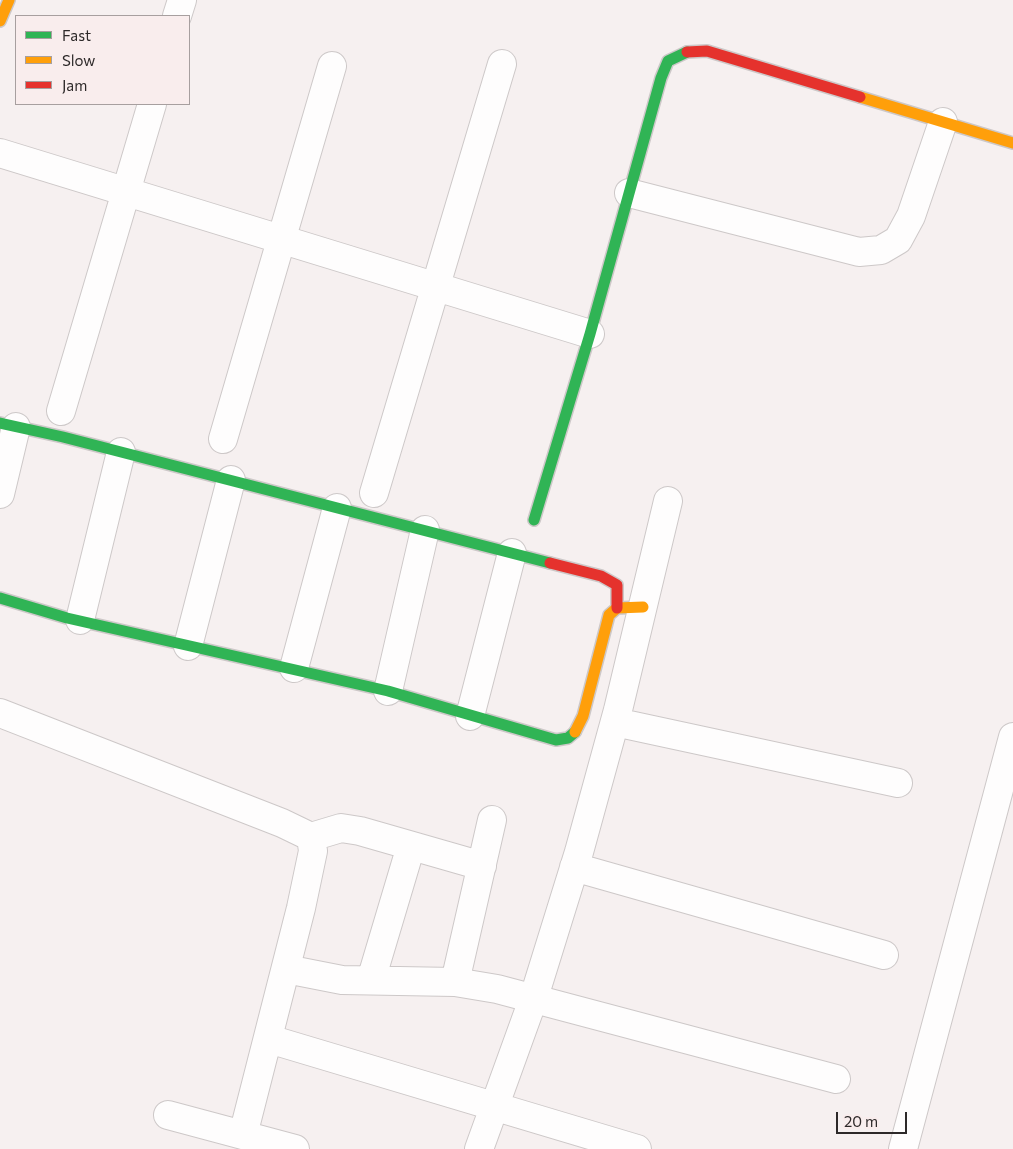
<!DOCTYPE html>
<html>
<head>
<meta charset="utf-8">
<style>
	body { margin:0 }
	#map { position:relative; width:1013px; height:1149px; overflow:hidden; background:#f6f0f0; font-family:Commissioner,sans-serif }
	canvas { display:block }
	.legend { position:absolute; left:15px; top:15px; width:175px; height:90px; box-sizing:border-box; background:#f9eded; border:1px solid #a79f9f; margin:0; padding:6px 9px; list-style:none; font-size:15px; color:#2d2929 }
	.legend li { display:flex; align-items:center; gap:10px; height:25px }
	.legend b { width:25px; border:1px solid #a79f9f }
	.scale { position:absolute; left:836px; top:1112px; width:71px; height:22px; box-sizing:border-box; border:2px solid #2d2929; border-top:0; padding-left:6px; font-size:15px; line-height:18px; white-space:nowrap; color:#2d2929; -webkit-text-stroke:4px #f9eded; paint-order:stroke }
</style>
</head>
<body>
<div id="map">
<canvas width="1013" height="1149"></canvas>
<ul class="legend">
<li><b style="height:6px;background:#30b455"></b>Fast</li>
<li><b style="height:6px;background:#ff9f0a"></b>Slow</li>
<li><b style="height:6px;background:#e5322d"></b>Jam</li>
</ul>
<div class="scale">20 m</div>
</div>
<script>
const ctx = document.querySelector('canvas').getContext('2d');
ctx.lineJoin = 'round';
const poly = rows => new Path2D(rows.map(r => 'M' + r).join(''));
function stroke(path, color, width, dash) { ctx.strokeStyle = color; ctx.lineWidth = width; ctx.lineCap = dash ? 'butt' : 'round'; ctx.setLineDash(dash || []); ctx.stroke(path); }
const street = poly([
	[177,16,182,0],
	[0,153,590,334],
	[629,193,859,252,881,250,898,240,911,216,943,122],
	[61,411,152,104],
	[223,439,332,66],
	[374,493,502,64],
	[0,494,16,427],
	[80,620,121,452],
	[188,646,231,480],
	[294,668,337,508],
	[388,691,425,530],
	[0,713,282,823,311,837,313,851,301,908,243,1135],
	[470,716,512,553],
	[615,722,898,783],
	[311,837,341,828,360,831,482,866],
	[574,867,884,955],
	[286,969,342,980,455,982,497,989,836,1079],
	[371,980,411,846],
	[455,982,492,820],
	[269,1039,637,1149],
	[168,1115,295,1149],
	[479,1149,534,997,579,852,618,710,668,501],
	[903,1149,1013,737]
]);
const fast = poly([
	[0,423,63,437,550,563],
	[534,520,590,334,661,78,668,61,687,52],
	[0,598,67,618,388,691,556,740,568,738,575,732]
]);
const slow = poly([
	[0,21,9,0],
	[860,97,1013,143],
	[575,732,583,716,609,615,617,608,643,607]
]);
const jam = poly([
	[687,52,707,51,860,97],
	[550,563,601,576,617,585,617,608]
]);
stroke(street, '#cdc8c8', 30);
stroke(fast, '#cdc8c8', 14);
stroke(slow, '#cdc8c8', 14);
stroke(jam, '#cdc8c8', 14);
stroke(street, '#fefdfd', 28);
stroke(fast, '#30b455', 11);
stroke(slow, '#ff9f0a', 11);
stroke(jam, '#e5322d', 11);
</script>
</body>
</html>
